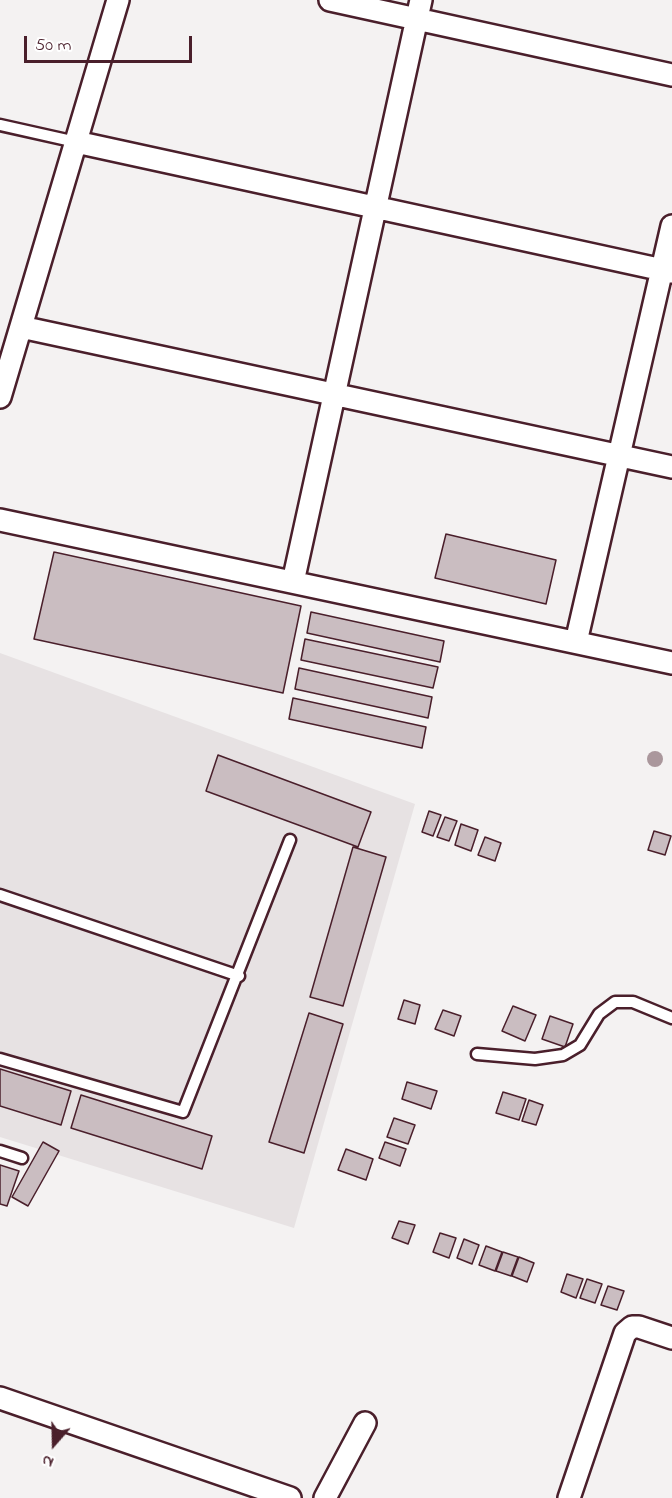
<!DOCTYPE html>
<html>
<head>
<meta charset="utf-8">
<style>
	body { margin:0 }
	#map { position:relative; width:672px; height:1498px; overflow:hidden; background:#f4f2f2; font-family:"Indie Flower",sans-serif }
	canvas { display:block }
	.north { position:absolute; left:24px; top:1414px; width:60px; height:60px; -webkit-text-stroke:4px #fff; paint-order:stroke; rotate:200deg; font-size:16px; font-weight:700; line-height:24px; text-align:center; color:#4a1f2b }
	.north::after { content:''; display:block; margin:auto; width:21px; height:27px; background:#4a1f2b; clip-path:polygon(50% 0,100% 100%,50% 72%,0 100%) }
	.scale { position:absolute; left:24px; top:36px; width:168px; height:27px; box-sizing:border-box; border:3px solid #4a1f2b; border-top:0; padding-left:8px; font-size:18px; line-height:21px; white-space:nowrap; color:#4a1f2b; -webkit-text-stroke:4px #fff; paint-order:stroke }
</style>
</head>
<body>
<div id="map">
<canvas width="672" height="1498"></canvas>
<div class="north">N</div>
<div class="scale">50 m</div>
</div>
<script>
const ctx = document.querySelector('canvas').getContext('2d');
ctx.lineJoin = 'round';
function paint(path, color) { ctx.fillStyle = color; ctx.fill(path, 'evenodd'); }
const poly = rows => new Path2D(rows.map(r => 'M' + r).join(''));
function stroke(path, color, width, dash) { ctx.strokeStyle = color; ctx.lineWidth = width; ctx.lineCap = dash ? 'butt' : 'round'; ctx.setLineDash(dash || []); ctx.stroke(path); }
paint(poly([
	[0,653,415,804,294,1228,0,1137]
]), '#e7e2e3');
const building = poly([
	[446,534,556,560,546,604,435,578,446,534],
	[54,552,301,606,283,693,34,639,54,552],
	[311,612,444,641,440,662,307,633,311,612],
	[305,639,438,667,433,688,301,660,305,639],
	[299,668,432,697,428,718,295,689,299,668],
	[293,698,426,727,422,748,289,719,293,698],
	[218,755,371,812,358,847,206,791,218,755],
	[429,811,441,815,433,836,422,832,429,811],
	[445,817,457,821,449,841,437,837,445,817],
	[461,824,478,830,471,851,455,845,461,824],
	[654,831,671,836,665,855,648,850,654,831],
	[485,837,501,843,495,861,478,855,485,837],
	[353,847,386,857,343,1006,310,997,353,847],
	[404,1000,420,1005,415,1024,398,1019,404,1000],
	[513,1006,536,1015,525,1041,502,1031,513,1006],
	[443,1010,461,1016,454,1036,435,1029,443,1010],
	[309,1013,343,1024,304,1153,269,1142,309,1013],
	[550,1016,573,1024,565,1047,542,1039,550,1016],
	[0,1069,71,1091,61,1125,0,1106,0,1069],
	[407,1082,437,1091,431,1109,402,1099,407,1082],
	[503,1092,526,1099,519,1120,496,1113,503,1092],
	[81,1095,212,1136,202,1169,71,1128,81,1095],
	[529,1100,543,1105,536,1125,522,1121,529,1100],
	[394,1118,415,1125,408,1144,387,1137,394,1118],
	[43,1142,59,1151,28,1206,12,1197,43,1142],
	[385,1142,406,1149,400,1166,379,1158,385,1142],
	[346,1149,373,1159,366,1180,338,1170,346,1149],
	[0,1165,19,1171,7,1206,0,1204,0,1165],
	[399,1221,415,1225,408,1244,392,1238,399,1221],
	[440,1233,456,1238,449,1258,433,1252,440,1233],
	[464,1239,479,1245,472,1264,457,1258,464,1239],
	[486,1246,502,1252,495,1271,479,1265,486,1246],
	[503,1252,518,1257,511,1276,496,1271,503,1252],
	[519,1257,534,1263,527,1282,512,1276,519,1257],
	[567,1274,583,1279,576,1298,561,1292,567,1274],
	[587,1279,602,1284,595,1303,580,1298,587,1279],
	[608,1286,624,1291,617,1310,601,1305,608,1286]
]);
paint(building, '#cabdc1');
stroke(building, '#4a1f2b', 1.5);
const lane = poly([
	[0,125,76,142],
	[0,895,239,976],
	[477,1054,535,1059,563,1055,580,1045,599,1014,615,1002,633,1002,672,1018],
	[0,1059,183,1112,290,840],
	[0,1151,22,1158]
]);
const street = poly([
	[330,0,672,75],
	[76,142,672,272],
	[21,327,672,467],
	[0,397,118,0],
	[0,520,672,663],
	[293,582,421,0],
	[576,642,672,226],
	[0,1398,290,1498],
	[325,1498,365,1423],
	[569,1498,625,1333,632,1327,639,1327,672,1338]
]);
stroke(lane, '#4a1f2b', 15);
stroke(street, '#4a1f2b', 26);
stroke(lane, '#fff', 10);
stroke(street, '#fff', 21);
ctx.fillStyle = '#aa979c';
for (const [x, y] of [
	[655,759]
]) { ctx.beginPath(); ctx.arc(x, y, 8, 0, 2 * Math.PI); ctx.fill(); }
</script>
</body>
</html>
